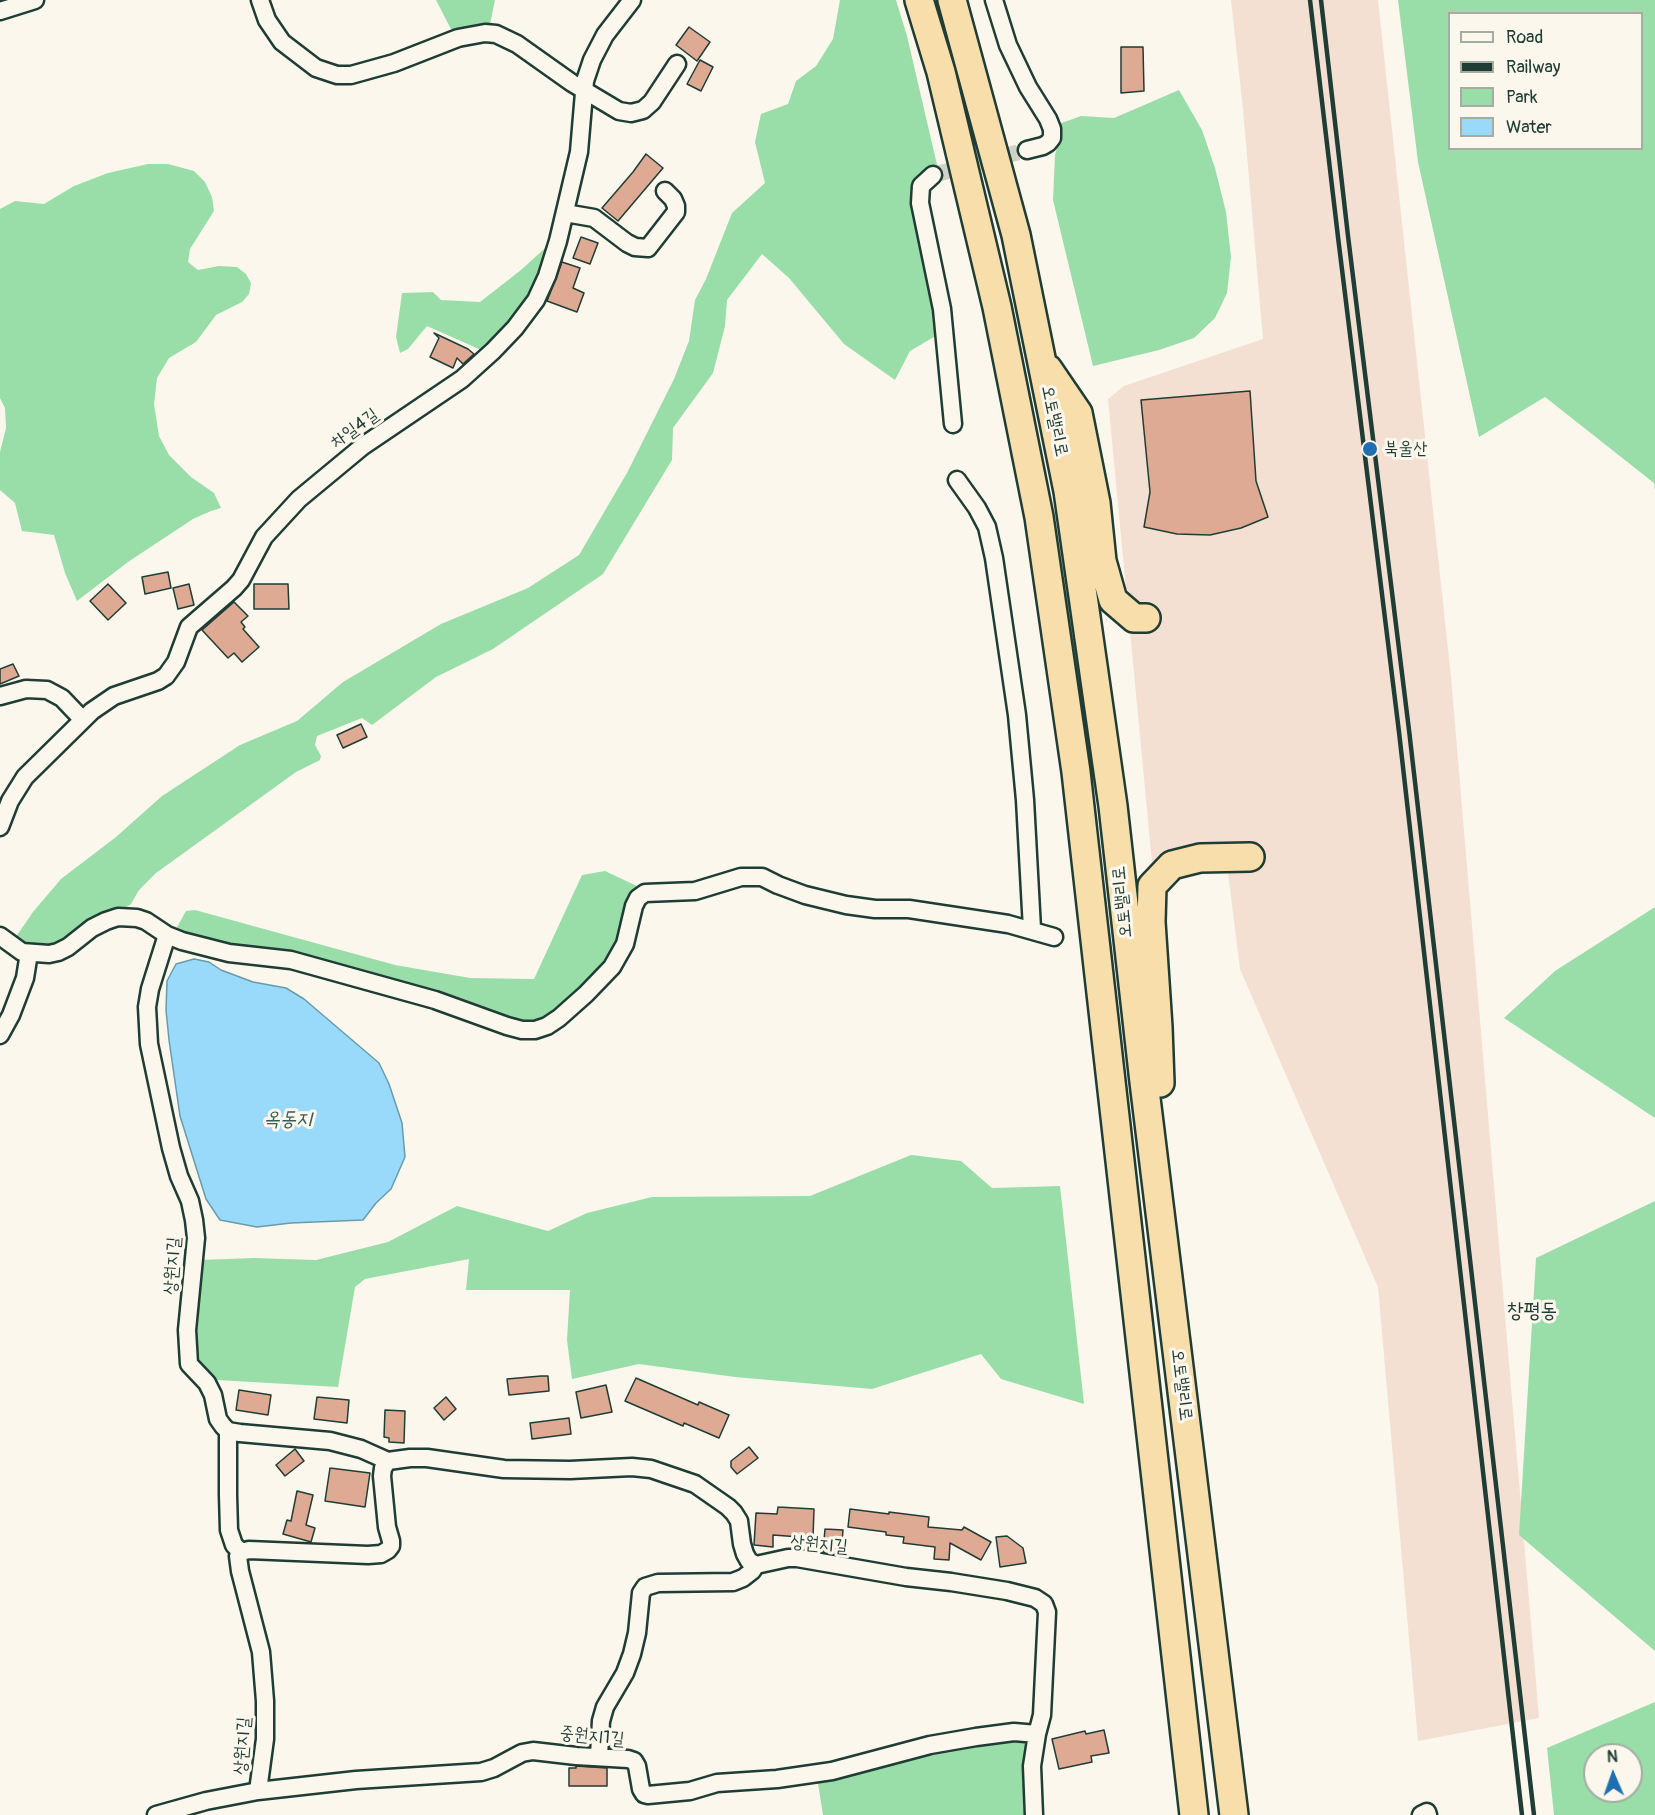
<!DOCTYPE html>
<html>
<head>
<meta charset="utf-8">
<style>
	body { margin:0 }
	#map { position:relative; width:1655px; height:1815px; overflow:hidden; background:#fbf7ec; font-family:Pangolin,sans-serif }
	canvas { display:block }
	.legend { position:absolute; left:1448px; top:12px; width:195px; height:138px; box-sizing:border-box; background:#fbf7ec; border:2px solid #a3ada2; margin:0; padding:8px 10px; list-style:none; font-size:18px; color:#1f3d34 }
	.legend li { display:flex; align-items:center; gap:12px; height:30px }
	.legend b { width:30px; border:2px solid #a3ada2 }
	.north { position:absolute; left:1583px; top:1743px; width:60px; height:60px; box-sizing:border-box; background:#fbf7ec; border:2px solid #a3ada2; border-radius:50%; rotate:358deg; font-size:16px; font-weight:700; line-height:24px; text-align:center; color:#1f3d34 }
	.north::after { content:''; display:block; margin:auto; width:21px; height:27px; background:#1f6fb2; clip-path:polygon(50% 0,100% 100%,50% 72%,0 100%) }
</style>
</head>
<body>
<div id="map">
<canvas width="1655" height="1815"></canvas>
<ul class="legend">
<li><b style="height:8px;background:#fbf7ec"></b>Road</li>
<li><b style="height:8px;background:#1f3d34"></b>Railway</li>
<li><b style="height:16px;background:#99dda8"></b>Park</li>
<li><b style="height:16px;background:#99dafb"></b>Water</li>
</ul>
<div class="north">N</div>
</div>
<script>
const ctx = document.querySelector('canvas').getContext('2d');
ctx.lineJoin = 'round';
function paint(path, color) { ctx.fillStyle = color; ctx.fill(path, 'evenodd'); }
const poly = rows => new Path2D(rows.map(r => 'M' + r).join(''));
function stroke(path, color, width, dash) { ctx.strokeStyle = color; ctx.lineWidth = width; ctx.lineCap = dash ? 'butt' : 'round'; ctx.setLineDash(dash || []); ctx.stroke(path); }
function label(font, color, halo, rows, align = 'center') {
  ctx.font = font + ' Pangolin,"Poor Story",sans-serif'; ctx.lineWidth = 6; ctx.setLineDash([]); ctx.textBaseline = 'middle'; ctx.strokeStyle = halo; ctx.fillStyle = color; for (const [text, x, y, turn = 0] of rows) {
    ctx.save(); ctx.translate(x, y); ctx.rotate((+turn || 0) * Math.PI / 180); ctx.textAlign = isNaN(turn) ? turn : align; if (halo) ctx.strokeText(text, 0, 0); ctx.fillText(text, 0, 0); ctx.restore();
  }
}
paint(poly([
	[1231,0,1378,0,1451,677,1539,1718,1418,1741,1378,1287,1240,969,1227,865,1153,873,1108,399,1124,386,1263,339,1243,109]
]), '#f3e0d2');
paint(poly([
	[436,0,495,0,489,29,454,35],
	[840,0,896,0,907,36,938,169,919,179,939,334,910,351,895,380,844,344,789,278,762,254,727,300,725,326,713,373,673,428,672,460,603,574,493,649,436,677,372,725,362,718,317,736,315,745,321,756,320,760,296,772,156,873,139,890,131,904,119,912,45,951,13,941,33,912,61,879,116,837,162,796,240,745,297,721,343,682,441,624,528,588,579,555,627,473,674,379,689,341,695,300,706,279,732,213,765,183,755,142,761,114,788,104,796,81,816,66,833,39],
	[1398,0,1655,0,1655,490,1654,483,1545,397,1479,437,1418,162],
	[1450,14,1642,14,1642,148,1450,148],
	[1179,90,1202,130,1215,168,1226,212,1231,257,1227,293,1215,318,1194,338,1159,350,1093,366,1053,200,1055,155,1060,138,1056,125,1081,116,1114,118],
	[148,164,168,164,194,171,205,182,212,197,214,211,190,249,188,262,198,270,219,266,237,267,246,274,251,283,249,294,242,302,216,315,196,342,169,358,157,378,154,404,159,436,169,455,191,477,214,493,221,508,211,511,193,519,128,562,77,601,65,573,54,535,22,531,15,503,0,490,0,452,6,428,5,408,0,398,0,209,15,201,44,204,74,186,108,173],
	[554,240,541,276,524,307,498,335,481,350,427,326,408,349,400,353,396,337,402,293,433,292,441,300,480,302,521,270],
	[605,871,637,886,638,895,616,952,571,1003,535,1025,177,935,176,929,186,911,195,910,395,965,470,978,534,979,582,875],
	[1655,907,1655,1118,1504,1018,1555,971],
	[911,1155,961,1161,992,1188,1060,1186,1084,1404,1001,1379,981,1354,872,1389,735,1377,639,1364,572,1379,567,1340,570,1290,466,1290,469,1259,365,1279,355,1287,338,1387,217,1380,203,1370,195,1362,194,1351,201,1260,254,1258,316,1260,388,1242,457,1206,548,1231,587,1213,652,1197,810,1196],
	[1655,1201,1655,1651,1519,1535,1536,1258],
	[1655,1702,1655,1815,1554,1815,1547,1748],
	[1595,1755,1631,1755,1631,1791,1595,1791],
	[1014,1736,1030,1741,1029,1815,823,1815,817,1777]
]), '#99dda8');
const water = poly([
	[194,959,209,962,221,970,253,982,286,988,304,999,379,1063,389,1084,402,1123,405,1157,391,1189,376,1203,363,1220,291,1223,257,1227,220,1220,206,1199,180,1116,169,1040,166,1010,167,981,176,964,194,959]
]);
paint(water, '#99dafb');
stroke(water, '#689bab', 1.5);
const building = poly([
	[689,27,710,42,697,61,676,45,689,27],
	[1121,47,1143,47,1144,91,1121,93,1121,47],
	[700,60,713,67,701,91,687,84,700,60],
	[646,154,663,168,618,221,602,208,633,172,646,154],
	[581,237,598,243,590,264,573,258,581,237],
	[562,262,580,268,573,288,584,293,577,312,547,301,562,262],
	[434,333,468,349,474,354,463,364,457,358,453,368,430,357,439,338,434,333],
	[1250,391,1256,481,1268,517,1241,528,1210,535,1177,534,1144,527,1150,492,1141,400,1250,391],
	[168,572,171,588,145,594,142,577,168,572],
	[108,584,126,603,108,620,90,601,108,584],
	[189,584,194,605,178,609,173,588,189,584],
	[254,584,288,584,289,609,254,609,254,584],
	[234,602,248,616,241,622,245,627,243,629,259,647,242,662,234,653,228,658,202,630,234,602],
	[13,664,19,676,0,684,0,669,13,664],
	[361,724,367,737,343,748,337,735,361,724],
	[541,1376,548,1376,549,1391,509,1395,507,1379,541,1376],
	[636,1378,698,1405,699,1402,729,1415,719,1438,684,1423,683,1426,625,1401,636,1378],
	[606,1385,612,1412,581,1418,576,1392,606,1385],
	[239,1390,271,1395,268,1415,236,1410,239,1390],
	[317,1397,349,1400,347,1423,314,1419,317,1397],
	[446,1397,456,1409,444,1420,434,1408,446,1397],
	[385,1410,405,1411,404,1443,389,1442,389,1438,384,1437,385,1410],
	[569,1418,571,1434,532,1439,530,1423,569,1418],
	[749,1447,758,1458,737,1474,731,1467,731,1461,749,1447],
	[295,1449,304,1461,285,1476,276,1465,295,1449],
	[330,1468,370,1473,365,1507,325,1501,330,1468],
	[297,1491,313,1495,306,1525,315,1528,311,1542,283,1534,287,1520,291,1521,297,1491],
	[778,1507,814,1509,813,1538,773,1535,773,1547,754,1545,756,1513,777,1514,778,1507],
	[850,1509,889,1514,889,1512,929,1517,928,1527,962,1530,964,1527,991,1542,981,1560,950,1543,949,1560,934,1559,935,1547,903,1543,904,1537,886,1535,886,1532,848,1527,850,1509],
	[825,1529,843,1530,841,1555,823,1552,825,1529],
	[1007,1536,1023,1548,1026,1563,1000,1567,996,1537,1007,1536],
	[1104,1730,1109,1753,1091,1756,1092,1762,1059,1769,1052,1739,1085,1731,1086,1734,1104,1730],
	[576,1766,607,1768,607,1786,569,1786,569,1768,576,1768,576,1766]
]);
paint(building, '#dfaa94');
stroke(building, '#1f3d34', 1.5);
stroke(poly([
	[933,175,1027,150]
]), '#cfd2c7', 16, [16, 8]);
const minor = poly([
	[260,0,267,20,282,42,316,68,337,75,351,75,394,63,458,38,485,33,496,34,517,44,572,83,619,111,631,113,643,110,652,102,677,64],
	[994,0,1008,45,1028,87,1048,119,1052,129,1052,138,1048,143,1043,146,1027,150],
	[0,11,35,0],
	[933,175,921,186,920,203,942,309,953,424],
	[565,213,594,218,627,243,635,247,648,248,676,212,676,206,673,199,665,191],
	[957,480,977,508,987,527,994,558,1017,715,1025,800,1032,929],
	[0,696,26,689,47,690,62,698,83,720],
	[0,827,10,801,25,777,92,711,114,696,158,681,166,676,176,662,189,627,234,588,241,580,264,537,299,499,363,446,462,379,493,351,515,328,536,300,547,276,558,241,579,152,585,81,592,60,605,35,632,0],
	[167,935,150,989,147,1007,149,1044,171,1148,179,1176,190,1201,194,1220,196,1238,187,1330,189,1364,207,1383,213,1395,218,1419,223,1426,228,1431,240,1433,330,1441,361,1449,388,1461,410,1458,427,1458,504,1469,570,1470,632,1467,651,1469,695,1484,728,1507,734,1513,739,1521,742,1544,745,1554,749,1561,756,1565,788,1558,797,1558,906,1577,951,1582,1007,1591,1035,1598,1044,1604,1047,1612,1042,1715,1037,1734,1032,1766,1034,1815],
	[0,936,22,952,49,954,58,952,68,947,92,928,106,921,118,917,137,918,146,921,167,935,182,941,229,953,291,960,435,1000,507,1026,522,1030,535,1030,547,1026,559,1018,586,994,612,967,625,944,634,906,638,898,645,893,695,891,741,877,762,877,778,885,805,895,846,905,875,909,909,909,1008,924,1054,937],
	[0,1035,11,1015,25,978,29,953],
	[228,1431,228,1495,229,1530,234,1545,241,1552],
	[599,1756,601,1721,605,1707,625,1673,632,1654,637,1633,641,1593,645,1587,658,1583,733,1582,743,1578,752,1571,756,1565],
	[258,1791,265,1739,265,1701,261,1652,240,1571,238,1556,241,1552,249,1550,368,1555,381,1554,388,1550,391,1546,391,1541,387,1527,382,1476,383,1468,388,1461],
	[156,1815,206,1801,258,1791,356,1780,481,1772,494,1768,522,1753,533,1751,576,1756,628,1759,634,1761,637,1766,641,1789,644,1794,648,1795,690,1791,717,1783,777,1779,832,1771,930,1745,976,1737,1014,1732,1037,1734],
	[1421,1815,1427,1812,1428,1815]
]);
const trunk = poly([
	[919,0,941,72,997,307,1039,517,1076,772,1194,1815],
	[952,0,1016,235,1068,491,1113,806,1144,1082,1234,1815],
	[1048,369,1078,413,1096,503,1102,561,1113,600,1134,618,1146,618],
	[1160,1083,1158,1027,1151,922,1152,886,1172,865,1200,858,1250,857]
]);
stroke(minor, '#1f3d34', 21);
stroke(trunk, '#1f3d34', 32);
stroke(minor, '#fbf7ec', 16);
stroke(trunk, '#f8deab', 27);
stroke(poly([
	[1310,0,1338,237,1399,732,1522,1815],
	[1321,0,1348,236,1409,730,1534,1815]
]), '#1f3d34', 4.5);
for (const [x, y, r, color] of [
	[1370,449,8,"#1f6fb2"]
]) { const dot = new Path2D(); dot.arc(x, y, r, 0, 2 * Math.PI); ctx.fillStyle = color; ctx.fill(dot); stroke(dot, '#fbf7ec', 2); }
label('18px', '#1f3d34', '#fbf7ec', [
	["오토밸리로",1054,421,78],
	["차일4길",355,429,-36],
	["오토밸리로",1123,902,-96],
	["상원지길",173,1266,-86],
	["오토밸리로",1181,1385,83],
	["상원지길",819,1545,5],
	["중원지1길",592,1737,6],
	["상원지길",243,1746,-86]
]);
label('18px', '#1f3d34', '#fbf7ec', [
	["북울산",1384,449]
], 'left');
label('italic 20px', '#375c5c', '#fbf7ec', [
	["옥동지",288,1120]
]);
label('21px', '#1f3d34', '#fbf7ec', [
	["창평동",1532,1312]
]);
</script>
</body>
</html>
